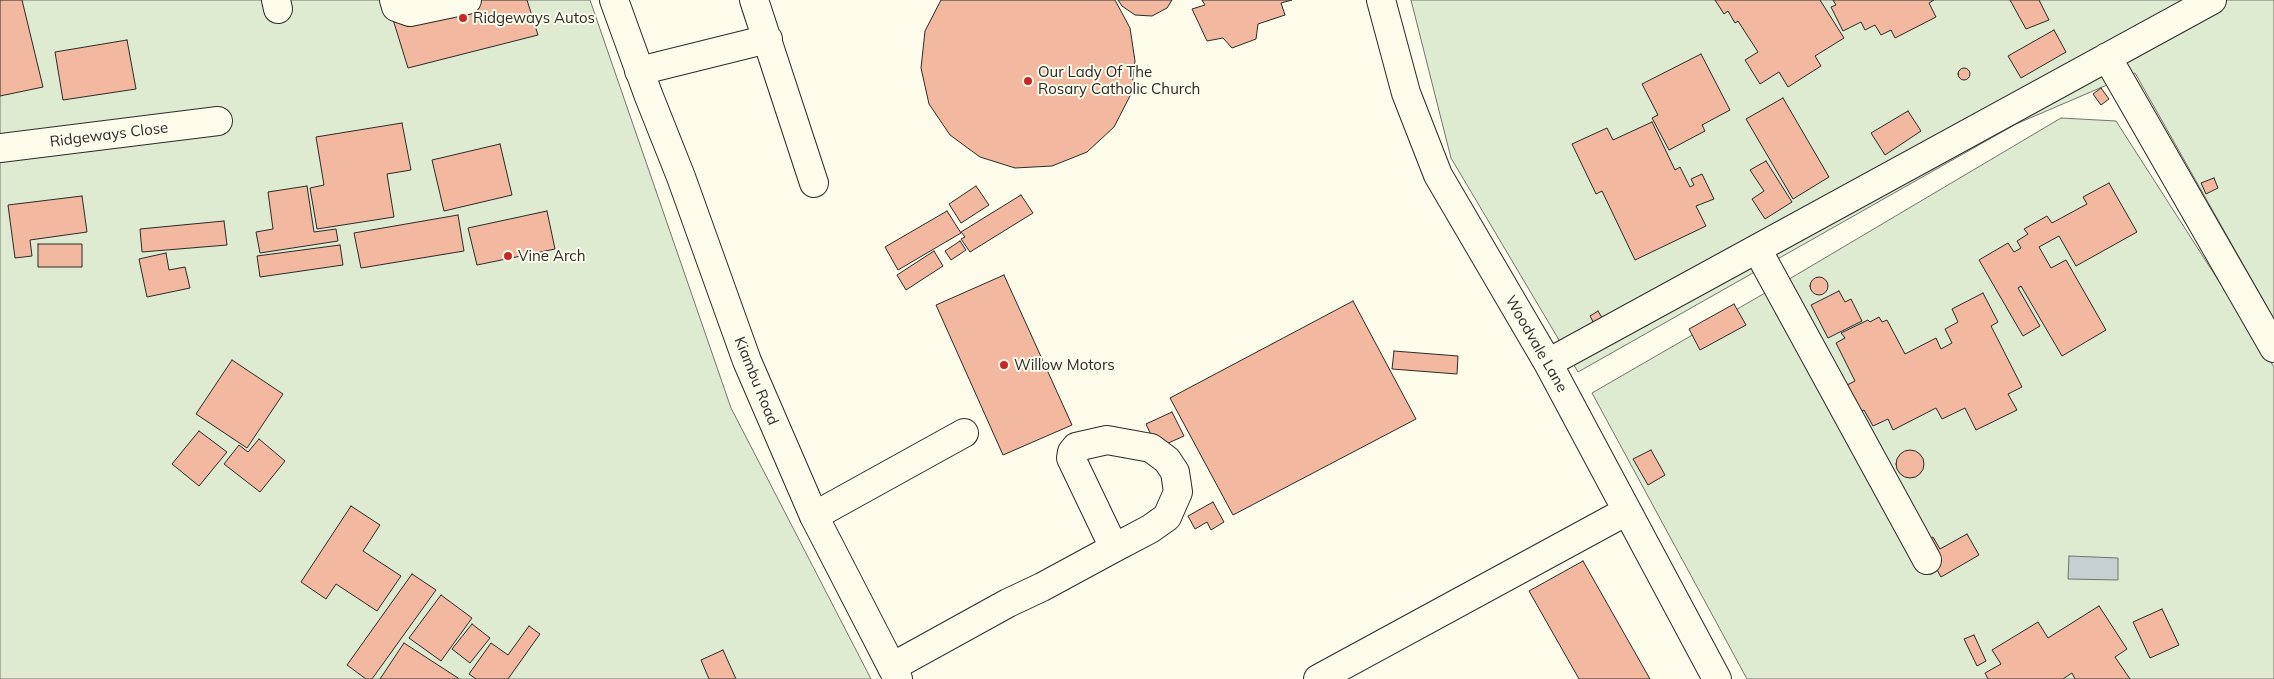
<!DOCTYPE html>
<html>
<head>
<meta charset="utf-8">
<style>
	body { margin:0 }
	canvas { display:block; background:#fdfbea }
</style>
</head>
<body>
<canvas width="2274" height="679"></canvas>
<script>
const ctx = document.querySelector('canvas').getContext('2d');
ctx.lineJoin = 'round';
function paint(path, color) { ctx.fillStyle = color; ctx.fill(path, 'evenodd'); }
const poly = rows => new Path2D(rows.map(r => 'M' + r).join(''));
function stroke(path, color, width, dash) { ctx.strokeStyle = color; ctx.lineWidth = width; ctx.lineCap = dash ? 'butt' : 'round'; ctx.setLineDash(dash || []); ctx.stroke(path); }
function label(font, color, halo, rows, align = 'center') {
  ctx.font = font + ' Mulish,sans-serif'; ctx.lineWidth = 4; ctx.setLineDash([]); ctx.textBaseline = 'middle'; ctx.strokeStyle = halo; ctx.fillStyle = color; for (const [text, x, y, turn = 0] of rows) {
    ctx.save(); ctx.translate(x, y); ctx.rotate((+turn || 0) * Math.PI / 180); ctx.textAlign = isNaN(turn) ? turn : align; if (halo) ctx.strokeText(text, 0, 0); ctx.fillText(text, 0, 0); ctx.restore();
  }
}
const green = poly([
	[0,0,590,0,731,408,871,679,0,679,0,0],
	[1411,0,2274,0,2274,319,2135,73,2016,124,1578,372,1451,158,1411,0],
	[2061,118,2116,121,2274,367,2274,679,1747,679,1592,393,1791,278,2061,118]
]);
paint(green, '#deebd1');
stroke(green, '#74746e', 1);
const water = poly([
	[2069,556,2118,558,2118,580,2068,579,2069,556]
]);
paint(water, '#c7d0d0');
stroke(water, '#74746e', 1);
const building = poly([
	[0,0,22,0,43,87,0,96,0,0],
	[387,0,527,0,538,35,408,68,387,0],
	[941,0,1115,0,1130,28,1135,61,1131,94,1114,127,1087,152,1052,166,1015,168,980,157,950,135,929,104,921,68,925,31,941,0],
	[1118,0,1172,0,1167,8,1152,16,1135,15,1122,6,1118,0],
	[1202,0,1292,0,1281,3,1285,15,1258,24,1256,39,1232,48,1223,38,1207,41,1192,9,1205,5,1202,0],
	[1715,0,1820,0,1844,38,1815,56,1821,66,1788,87,1779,72,1760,84,1745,60,1758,52,1738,21,1735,23,1728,11,1724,14,1715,0],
	[1833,0,1934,0,1929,3,1936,17,1895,38,1891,30,1881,35,1875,25,1865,30,1861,22,1843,31,1831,7,1836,5,1833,0],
	[2010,0,2039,0,2049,20,2026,29,2010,0],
	[2054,30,2066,52,2021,78,2008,56,2054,30],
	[127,40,136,89,63,100,55,52,127,40],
	[1701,54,1730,110,1702,125,1705,131,1669,150,1652,118,1658,115,1642,84,1701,54],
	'1958 74a6 6 0 1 1 12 0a6 6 0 1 1-12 0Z',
	[2101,88,2109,99,2101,105,2093,94,2101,88],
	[1783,98,1829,177,1793,199,1746,119,1783,98],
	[1908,111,1921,131,1885,155,1871,133,1908,111],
	[1652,122,1675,170,1680,167,1690,187,1694,185,1691,179,1702,174,1714,199,1696,206,1706,226,1635,260,1602,191,1596,194,1572,144,1607,128,1613,140,1652,122],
	[402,123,411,170,387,174,394,217,317,229,310,188,324,185,316,137,402,123],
	[500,144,512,195,444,211,432,160,500,144],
	[1766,161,1792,202,1765,219,1752,199,1764,191,1750,170,1766,161],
	[2214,178,2218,188,2206,194,2201,183,2214,178],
	[2109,183,2137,232,2076,266,2059,236,2039,247,2051,268,2066,260,2106,330,2062,356,2021,286,2018,288,2040,326,2023,336,1979,260,2008,243,2014,252,2021,248,2017,241,2028,234,2024,229,2047,216,2052,223,2087,204,2083,197,2109,183],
	[307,186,314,232,336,229,338,241,260,253,256,232,273,229,268,192,307,186],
	[976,186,989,205,961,223,949,204,976,186],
	[1021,195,1033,213,970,252,961,239,965,237,961,232,1021,195],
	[82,196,87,232,30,240,32,256,15,258,8,205,82,196],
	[547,211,555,249,477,265,468,228,547,211],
	[947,211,961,233,898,270,885,247,947,211],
	[458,215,464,251,361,268,354,233,458,215],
	[224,221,227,245,142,252,140,229,224,221],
	[960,241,966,250,951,260,945,251,960,241],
	[38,244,82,244,82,267,38,267,38,244],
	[340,245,343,265,260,277,257,256,340,245],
	[934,251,943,266,906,290,897,275,934,251],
	[166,253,169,270,185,267,190,288,147,297,139,259,166,253],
	[1004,275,1072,425,1003,455,936,305,1004,275],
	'1810 286a9 9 0 1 1 18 0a9 9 0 1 1-18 0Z',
	[1839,291,1845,302,1851,299,1862,321,1828,338,1811,305,1839,291],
	[1983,293,1998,322,1991,326,2022,387,2008,394,2017,410,1976,430,1965,408,1942,419,1936,408,1893,430,1888,419,1873,426,1864,410,1854,415,1841,388,1855,381,1836,343,1845,338,1841,333,1868,320,1870,322,1879,317,1882,322,1887,320,1905,354,1936,338,1941,349,1952,343,1945,329,1958,322,1952,309,1983,293],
	[1353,301,1416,419,1233,515,1170,398,1353,301],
	[1734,304,1746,325,1700,350,1689,329,1734,304],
	[1598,311,1606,324,1597,329,1590,316,1598,311],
	[1394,351,1458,356,1457,374,1392,369,1394,351],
	[232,360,283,394,247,448,196,414,232,360],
	[1172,412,1184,436,1157,448,1146,424,1172,412],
	[199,431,227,452,199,486,172,464,199,431],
	[259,439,285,461,260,492,224,464,239,445,248,452,259,439],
	[1651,450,1665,475,1648,485,1633,459,1651,450],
	'1896 464a14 14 0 1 1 28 0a14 14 0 1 1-28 0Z',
	[1213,502,1224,522,1211,530,1207,522,1195,529,1188,516,1213,502],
	[351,506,380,525,363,551,401,576,377,611,336,584,326,599,301,582,351,506],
	[1967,534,1979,555,1941,577,1922,543,1933,537,1940,549,1967,534],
	[1583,561,1650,679,1579,679,1529,591,1583,561],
	[412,574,436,590,372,679,366,679,347,665,412,574],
	[441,595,472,618,441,661,409,638,441,595],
	[2099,606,2127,649,2115,657,2130,679,2075,679,2072,673,2063,679,1988,679,1985,673,2001,664,1992,650,2038,622,2048,638,2099,606],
	[2162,609,2179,645,2150,658,2133,622,2162,609],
	[472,624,490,638,470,663,452,649,472,624],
	[529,626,540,634,508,679,476,679,469,674,491,643,508,655,529,626],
	[1974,635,1986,661,1977,666,1964,639,1974,635],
	[404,643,458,678,458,679,380,679,404,643],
	[723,650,736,679,709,679,701,660,723,650]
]);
paint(building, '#f2b8a0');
stroke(building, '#2b2b2b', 1);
const minor = poly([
	[276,0,278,9],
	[394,0,396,7,410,12,467,0],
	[754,0,814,183],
	[1381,0,1406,93,1438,175,1548,363,1717,679],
	[2107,57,2274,348],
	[639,71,768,39],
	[0,148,218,121],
	[1757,249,1927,560],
	[1548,363,2212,0],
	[814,516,964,433],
	[892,667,1008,603,1042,587,1114,548,1150,529,1167,517,1178,492,1175,472,1167,460,1151,448,1107,440,1076,447,1072,452,1071,458,1114,548],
	[1318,679,1627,511]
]);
const highway = poly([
	[614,0,648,94,681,177,747,361,814,516,898,679]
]);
stroke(minor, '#2b2b2b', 30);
stroke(highway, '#2b2b2b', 30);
stroke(minor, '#fdfbea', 28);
stroke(highway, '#fdfbea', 28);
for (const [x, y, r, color] of [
	[463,18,5,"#c62828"],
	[1028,81,5,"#c62828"],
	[508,256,5,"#c62828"],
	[1004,365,5,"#c62828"]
]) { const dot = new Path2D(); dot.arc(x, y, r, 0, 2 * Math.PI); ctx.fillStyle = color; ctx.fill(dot); stroke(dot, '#fdfbea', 2); }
label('15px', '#2b2b2b', '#fdfbea', [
	["Ridgeways Autos",473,18],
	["Our Lady Of The",1038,72],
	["Rosary Catholic Church",1038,89],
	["Vine Arch",518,256],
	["Willow Motors",1014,365]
], 'left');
label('15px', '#2b2b2b', '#fdfbea', [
	["Ridgeways Close",109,135,-7],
	["Woodvale Lane",1536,344,60],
	["Kiambu Road",756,381,68]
]);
</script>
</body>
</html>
